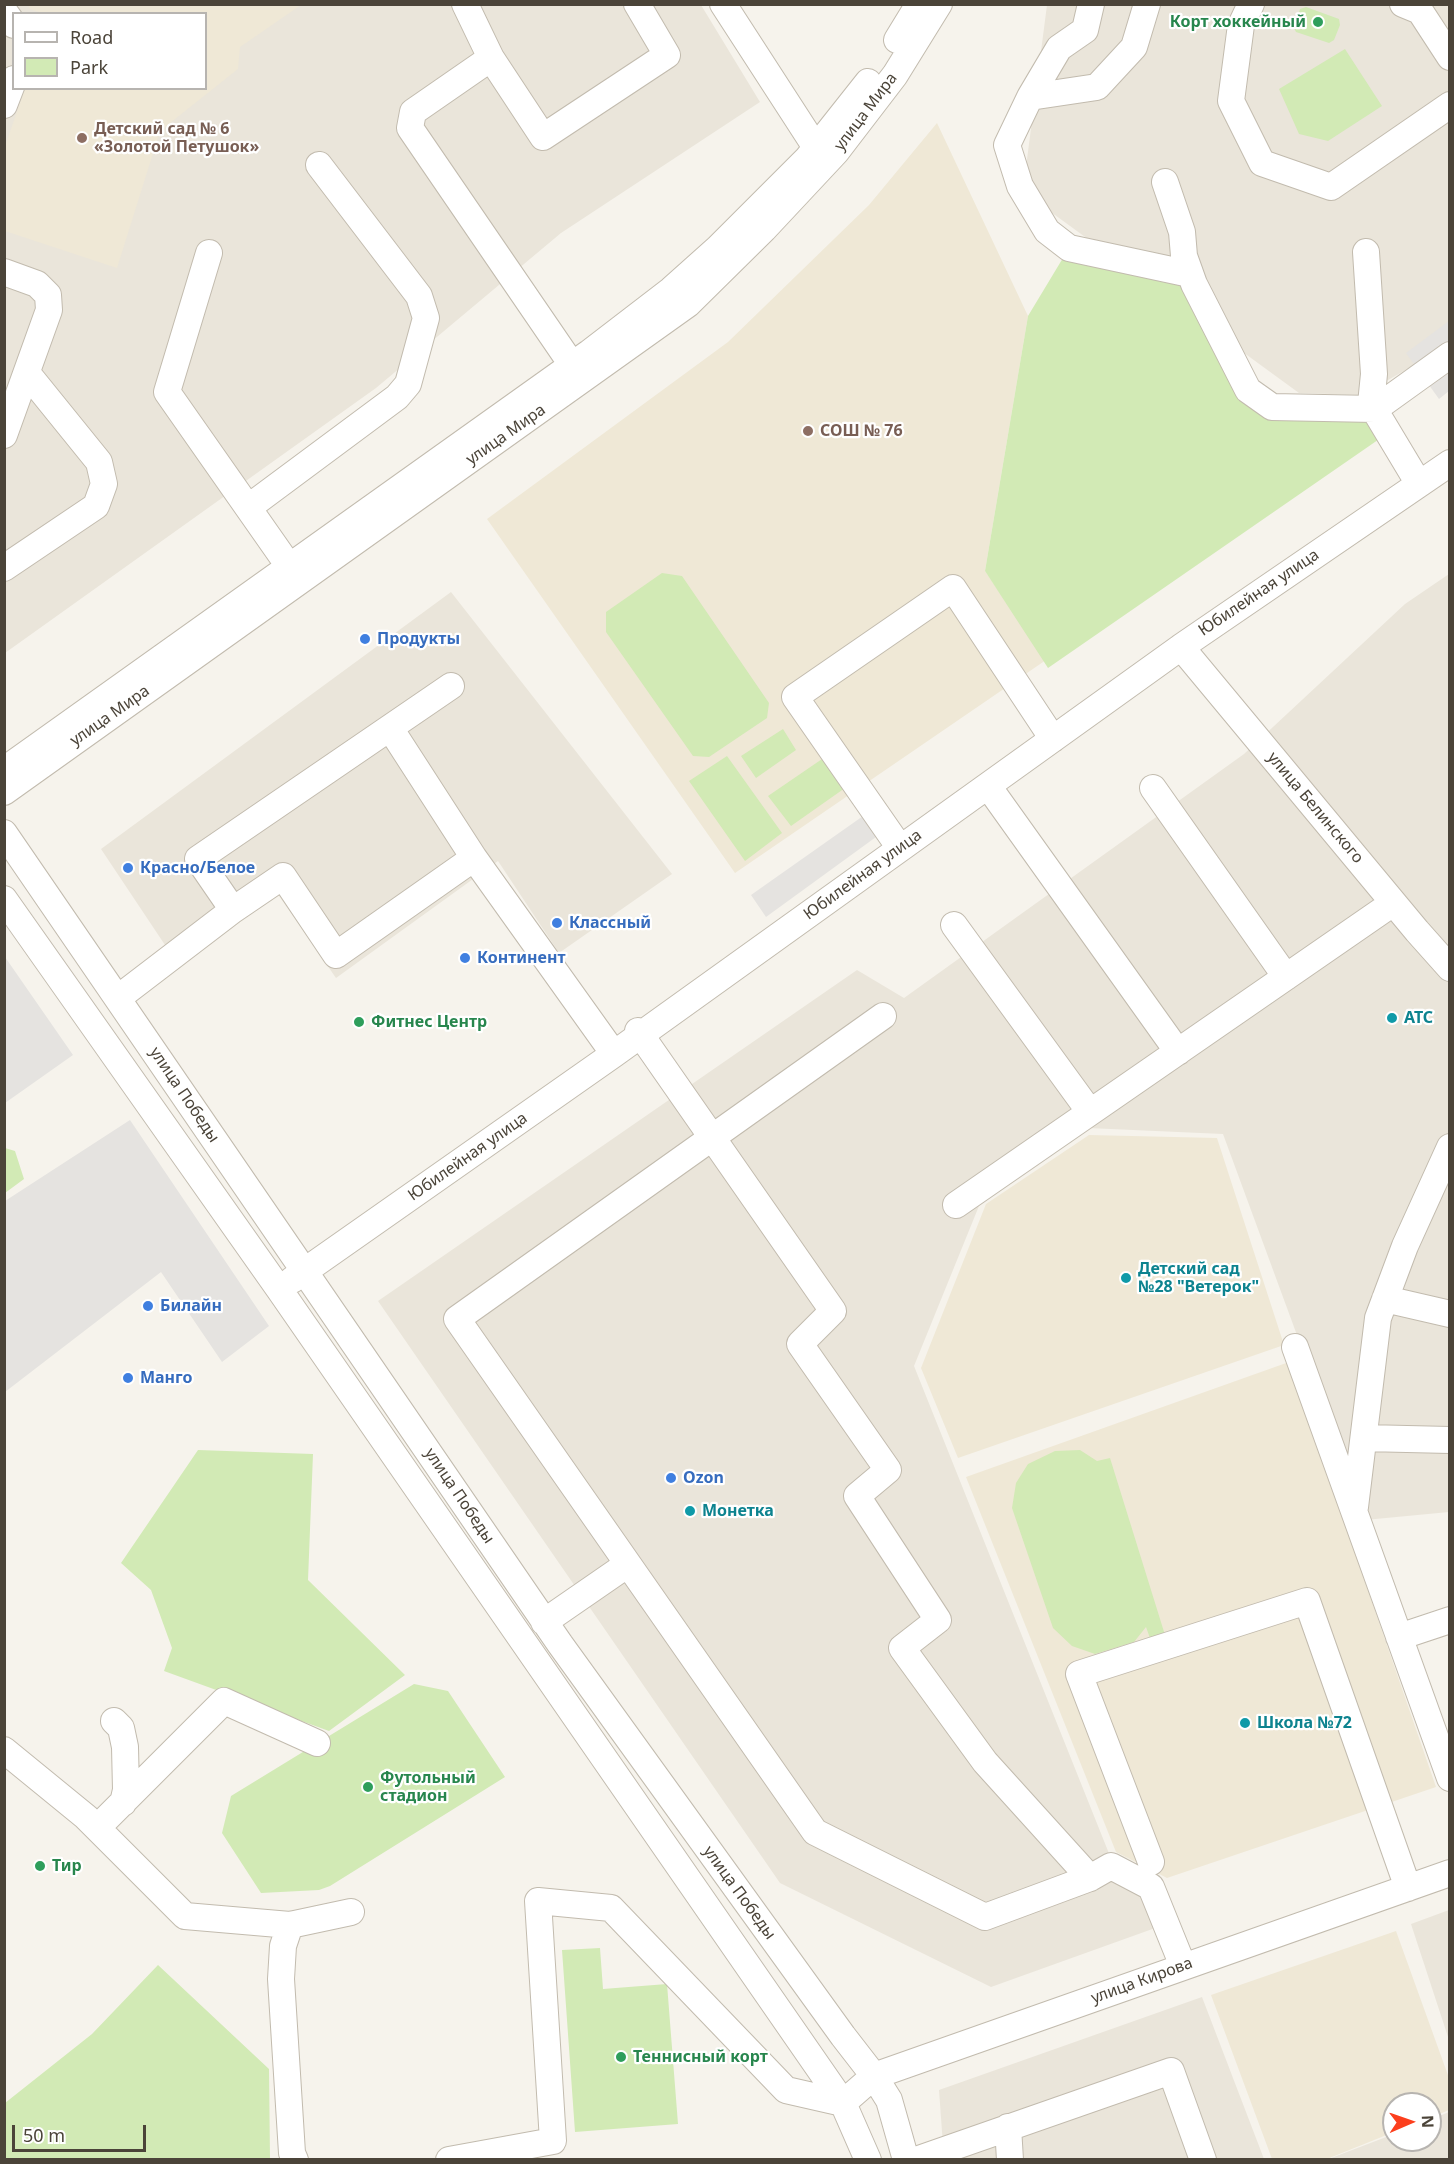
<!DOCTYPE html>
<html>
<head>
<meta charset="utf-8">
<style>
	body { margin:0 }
	#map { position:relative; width:1454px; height:2164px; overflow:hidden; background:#f6f3ec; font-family:"Noto Sans",sans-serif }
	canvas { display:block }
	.frame { position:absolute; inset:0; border:6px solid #4b4439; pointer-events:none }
	.legend { position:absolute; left:12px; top:12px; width:195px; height:78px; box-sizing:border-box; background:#fff; border:2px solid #b7b4b0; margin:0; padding:8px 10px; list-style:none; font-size:18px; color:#4b4439 }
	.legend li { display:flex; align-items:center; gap:12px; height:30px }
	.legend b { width:30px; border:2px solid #b7b4b0 }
	.north { position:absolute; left:1382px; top:2092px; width:60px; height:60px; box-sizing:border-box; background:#fff; border:2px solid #b7b4b0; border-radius:50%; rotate:88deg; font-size:16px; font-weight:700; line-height:24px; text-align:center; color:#4b4439 }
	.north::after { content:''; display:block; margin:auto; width:21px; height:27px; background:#fc3f1d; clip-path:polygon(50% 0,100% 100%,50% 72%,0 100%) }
	.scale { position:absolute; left:12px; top:2125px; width:134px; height:27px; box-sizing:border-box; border:3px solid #4b4439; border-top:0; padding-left:8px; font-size:18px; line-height:21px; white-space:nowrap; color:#4b4439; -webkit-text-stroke:4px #fff; paint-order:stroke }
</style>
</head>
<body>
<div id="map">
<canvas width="1454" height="2164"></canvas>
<div class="frame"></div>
<ul class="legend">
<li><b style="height:8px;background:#fff"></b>Road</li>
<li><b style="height:16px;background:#d2eab5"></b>Park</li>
</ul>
<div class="north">N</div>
<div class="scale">50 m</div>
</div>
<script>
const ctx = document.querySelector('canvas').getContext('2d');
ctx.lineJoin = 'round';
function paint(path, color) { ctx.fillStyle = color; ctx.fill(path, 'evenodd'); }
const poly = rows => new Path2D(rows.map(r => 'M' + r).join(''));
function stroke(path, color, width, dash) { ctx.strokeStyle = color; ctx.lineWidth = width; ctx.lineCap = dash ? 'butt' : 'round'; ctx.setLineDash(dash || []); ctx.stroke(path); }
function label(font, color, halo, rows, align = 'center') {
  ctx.font = font + ' "Noto Sans",sans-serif'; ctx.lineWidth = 4.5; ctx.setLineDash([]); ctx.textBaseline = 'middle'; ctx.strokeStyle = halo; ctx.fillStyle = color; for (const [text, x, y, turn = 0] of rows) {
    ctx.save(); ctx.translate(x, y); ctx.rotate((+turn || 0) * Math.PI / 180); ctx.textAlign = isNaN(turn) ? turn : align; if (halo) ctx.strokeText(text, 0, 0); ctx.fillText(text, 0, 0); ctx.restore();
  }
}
paint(poly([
	[5,5,701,5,760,102,561,233,376,388,5,653],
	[14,14,206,14,206,88,14,88],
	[1047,5,1449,5,1449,345,1362,395,1299,393,1044,207,1026,167],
	[1449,574,1449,1512,1365,1520,1223,1134,1088,1128,981,1201,914,1366,1110,1856,1142,1882,1158,1927,991,1987,780,1883,378,1301,857,970,904,998,1244,754,1405,604],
	[451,592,672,874,559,953,498,861,336,978,277,893,175,960,101,849],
	[1449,1910,1450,1910,1449,2040,1411,1924],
	[1202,1997,1264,2159,944,2159,939,2090],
	[1449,2112,1449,2159,1326,2160,1394,2134,1394,2140,1430,2140,1430,2120]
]), '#eae5da');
paint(poly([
	[28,5,301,5,240,47,238,69,160,131,117,268,5,231,5,146,25,89,206,88,206,14,42,13,30,9],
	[937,123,1028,316,985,571,1046,660,735,873,487,519,728,342,869,205],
	[1089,1135,1217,1138,1284,1345,958,1458,921,1368,986,1204],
	[1289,1362,1436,1787,1167,1878,1116,1852,966,1477],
	[1396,1931,1449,2078,1449,2110,1430,2118,1430,2104,1394,2104,1394,2132,1327,2159,1272,2159,1211,1995]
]), '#efe8d6');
paint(poly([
	[1306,7,1339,19,1340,25,1334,40,1329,43,1296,32,1294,28,1300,9],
	[1345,49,1382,106,1328,141,1299,134,1279,89],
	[1069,248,1190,274,1272,407,1375,409,1388,433,1048,668,985,571,1028,316],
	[662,573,682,576,769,703,767,718,709,757,693,756,606,632,606,612],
	[783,729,796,750,756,778,741,756],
	[727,756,782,833,745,861,689,781],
	[825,757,845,788,791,826,768,796],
	[5,1148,15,1151,24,1179,5,1193],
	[198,1450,313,1454,308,1580,405,1675,329,1731,164,1671,172,1648,151,1590,121,1563],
	[1080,1450,1097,1461,1110,1458,1165,1635,1151,1641,1146,1627,1134,1642,1095,1654,1072,1646,1053,1628,1012,1508,1016,1483,1028,1464,1055,1451],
	[414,1684,448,1691,505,1777,330,1886,319,1890,261,1893,222,1833,231,1796],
	[600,1948,603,1989,667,1984,678,2124,575,2132,562,1950],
	[158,1965,269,2069,270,2159,5,2159,5,2103,92,2034]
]), '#d2eab5');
paint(poly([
	[1449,321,1449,391,1439,399,1406,353],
	[873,809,887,829,766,917,751,895],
	[5,957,73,1055,5,1103],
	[130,1120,269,1326,222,1362,161,1272,5,1392,5,1201]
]), '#e5e3e0');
const minor = poly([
	[465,4,491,58,543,137,667,55,637,4],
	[723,4,824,160],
	[1147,4,1134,47,1097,87,1030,97,1007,145,1020,186,1047,231,1069,248,1190,274],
	[1251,4,1241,25,1231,101,1262,163,1331,187,1450,105],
	[1403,4,1420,11,1450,57],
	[4,11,14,25],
	[897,40,919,4],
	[491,58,413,112,410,128,581,378],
	[1030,97,1059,48,1085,30,1091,4],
	[4,105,14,79],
	[1165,182,1182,232,1184,256,1194,284,1248,390,1272,407,1375,409,1450,355],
	[1366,252,1374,374,1371,404,1419,484],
	[209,253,167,392,298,579],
	[4,272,37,284,48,295,49,310,4,435],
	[249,507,397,397,408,384,426,318,419,296,319,165],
	[4,568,96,506,104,484,99,462,27,373],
	[1181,647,1417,931,1450,968],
	[451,686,198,859,233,910,283,876,336,955,474,858],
	[390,728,474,858,614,1054],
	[4,770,589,353,671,290,718,248,807,159,868,82],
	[988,786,1178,1052],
	[1153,788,1286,977],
	[4,792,688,304,764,229,836,152,895,75,939,4],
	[4,833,560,1644,843,2036,874,2076,889,2100,906,2160],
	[900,848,795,697,953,588,1053,739],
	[4,899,279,1289,843,2103,868,2160],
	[954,925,1090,1112],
	[118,998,233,910],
	[883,1016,457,1319,815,1832,985,1917,1090,1878,1111,1866,1151,1887,1183,1966],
	[638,1031,833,1311,800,1344,888,1470,857,1496,938,1620,902,1648,985,1762,1090,1878],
	[956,1205,1393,903],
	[292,1280,614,1054,1181,647,1450,463],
	[1385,1299,1450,1314],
	[1295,1347,1450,1778],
	[1364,1438,1450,1440],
	[1355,1507,1378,1318,1405,1246,1450,1147],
	[544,1622,628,1564],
	[1399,1637,1450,1620],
	[114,1721,121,1728,125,1747,126,1790,123,1803],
	[4,1750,86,1817,185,1916,290,1925,351,1912],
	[97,1828,224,1701,317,1743],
	[1151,1862,1079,1674,1307,1601,1408,1888],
	[290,1925,283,1946,281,1979,292,2153,295,2160],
	[1008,2127,1010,2160],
	[449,2160,553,2141,538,1901,611,1908,786,2090,843,2103,874,2076,1450,1873],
	[916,2160,1171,2071,1203,2160]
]);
stroke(minor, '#c2bbae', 28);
stroke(minor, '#fff', 26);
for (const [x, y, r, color] of [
	[1318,22,6,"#2e9e5b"],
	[82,138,6,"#8d6e63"],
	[808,431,6,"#8d6e63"],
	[365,639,6,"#3f7fe0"],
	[128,868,6,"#3f7fe0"],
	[557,923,6,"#3f7fe0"],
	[465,958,6,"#3f7fe0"],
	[1392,1018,6,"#0f9aa8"],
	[359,1022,6,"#2e9e5b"],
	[1126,1278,6,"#0f9aa8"],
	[148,1306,6,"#3f7fe0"],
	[128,1378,6,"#3f7fe0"],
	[671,1478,6,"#3f7fe0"],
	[690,1511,6,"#0f9aa8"],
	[1245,1723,6,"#0f9aa8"],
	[368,1787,6,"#2e9e5b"],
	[40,1866,6,"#2e9e5b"],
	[621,2057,6,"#2e9e5b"]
]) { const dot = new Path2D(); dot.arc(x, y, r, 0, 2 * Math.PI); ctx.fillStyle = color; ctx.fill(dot); stroke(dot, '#fff', 2); }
label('bold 16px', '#27864d', '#fff', [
	["Корт хоккейный",1306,22,"right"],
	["Фитнес Центр",371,1022],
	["Футольный",380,1778],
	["стадион",380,1796],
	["Тир",52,1866],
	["Теннисный корт",633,2057]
], 'left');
label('16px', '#4b4439', '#fff', [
	["улица Мира",866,112,-53],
	["улица Мира",506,435,-35],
	["Юбилейная улица",1259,593,-34],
	["улица Мира",110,716,-35],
	["улица Белинского",1315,808,50],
	["Юбилейная улица",863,875,-36],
	["улица Победы",184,1095,56],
	["Юбилейная улица",468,1157,-35],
	["улица Победы",459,1496,56],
	["улица Победы",739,1893,54],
	["улица Кирова",1142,1981,-20]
]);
label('bold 16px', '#785e54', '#fff', [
	["Детский сад № 6",94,129],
	["«Золотой Петушок»",94,147],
	["СОШ № 76",820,431]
], 'left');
label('bold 16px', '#366cbe', '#fff', [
	["Продукты",377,639],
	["Красно/Белое",140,868],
	["Классный",569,923],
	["Континент",477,958],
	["Билайн",160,1306],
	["Манго",140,1378],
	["Ozon",683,1478]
], 'left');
label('bold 16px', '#0d838f', '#fff', [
	["АТС",1404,1018],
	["Детский сад",1138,1269],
	["№28 \"Ветерок\"",1138,1287],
	["Монетка",702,1511],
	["Школа №72",1257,1723]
], 'left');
</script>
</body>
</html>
